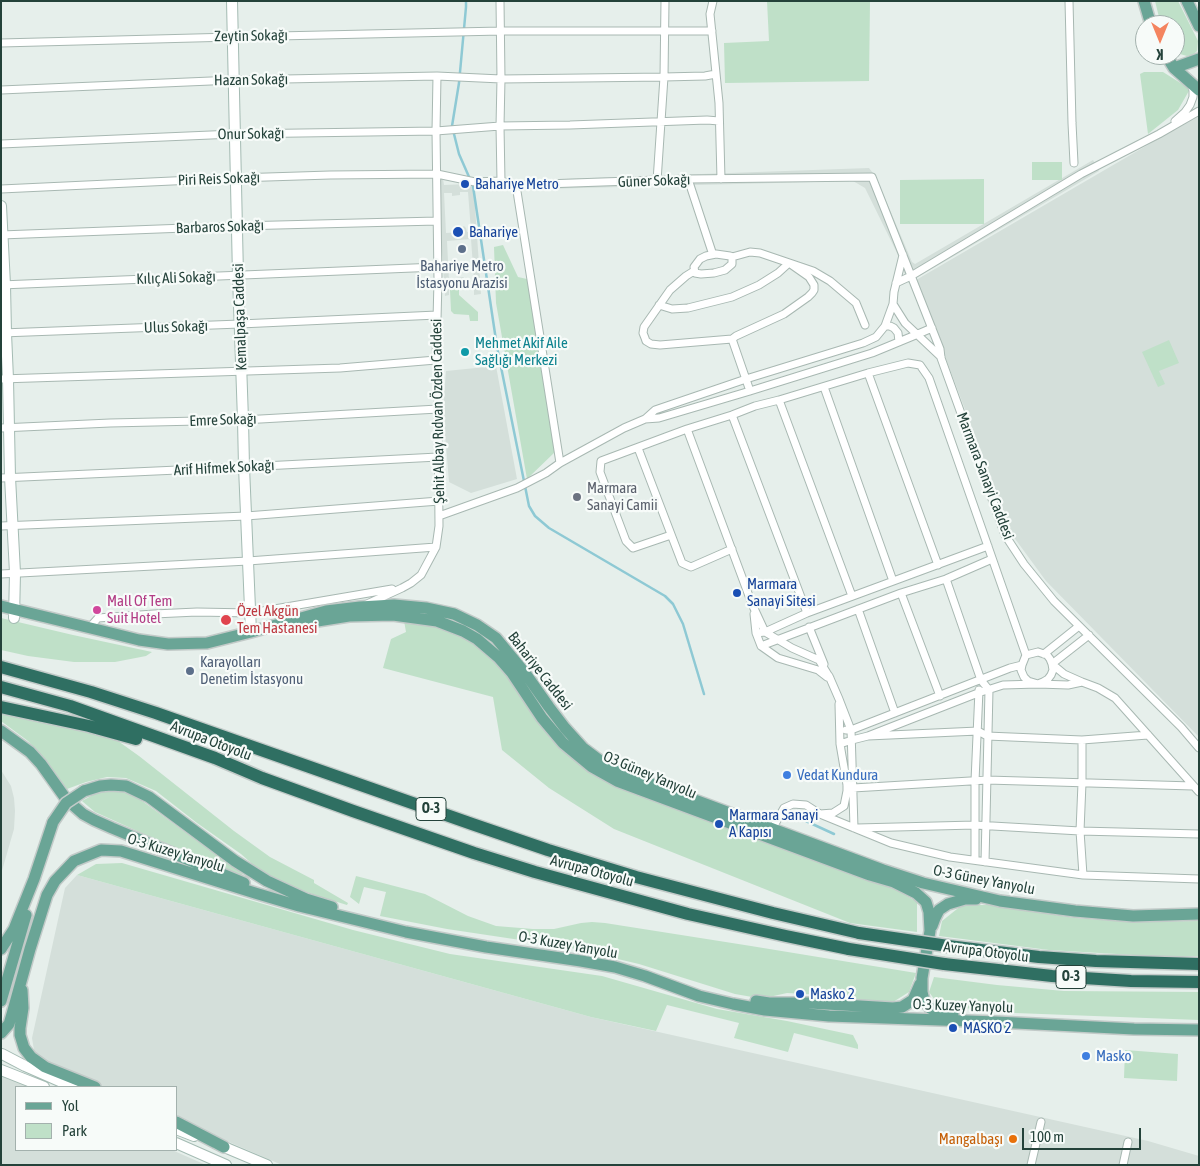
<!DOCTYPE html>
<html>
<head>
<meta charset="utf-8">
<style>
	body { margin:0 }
	#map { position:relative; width:1200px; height:1166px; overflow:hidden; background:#e6efeb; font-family:"Asap Condensed",sans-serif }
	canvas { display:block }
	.frame { position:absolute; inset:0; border:2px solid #24423a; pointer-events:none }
	.legend { position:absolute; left:15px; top:1086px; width:162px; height:65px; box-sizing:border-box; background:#f7fbf9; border:1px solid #a3b1ad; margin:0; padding:6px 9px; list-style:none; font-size:15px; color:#24423a }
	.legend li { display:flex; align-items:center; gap:10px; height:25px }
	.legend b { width:25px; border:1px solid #a3b1ad }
	.north { position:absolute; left:1135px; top:15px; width:50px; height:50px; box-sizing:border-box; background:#f7fbf9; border:1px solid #a3b1ad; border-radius:50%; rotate:180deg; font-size:14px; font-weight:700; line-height:20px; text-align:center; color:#24423a }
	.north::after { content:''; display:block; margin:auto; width:18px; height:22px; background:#f4845f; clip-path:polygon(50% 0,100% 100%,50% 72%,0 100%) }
	.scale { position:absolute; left:1022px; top:1128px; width:119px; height:22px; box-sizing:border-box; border:2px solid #24423a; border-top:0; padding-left:6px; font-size:15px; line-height:18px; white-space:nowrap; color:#24423a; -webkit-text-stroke:4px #f7fbf9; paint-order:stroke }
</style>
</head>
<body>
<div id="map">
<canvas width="1200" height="1166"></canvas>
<div class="frame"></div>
<ul class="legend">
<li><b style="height:6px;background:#6aa596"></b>Yol</li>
<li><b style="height:14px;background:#bfe0c8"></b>Park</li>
</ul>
<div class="north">K</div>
<div class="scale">100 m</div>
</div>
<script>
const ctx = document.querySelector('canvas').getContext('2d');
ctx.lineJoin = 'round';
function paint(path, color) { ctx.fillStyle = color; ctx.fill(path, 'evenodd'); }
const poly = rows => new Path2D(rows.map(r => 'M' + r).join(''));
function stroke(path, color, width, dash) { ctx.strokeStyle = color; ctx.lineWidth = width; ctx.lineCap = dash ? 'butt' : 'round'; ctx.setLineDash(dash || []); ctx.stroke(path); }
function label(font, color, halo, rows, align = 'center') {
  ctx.font = font + ' "Asap Condensed",sans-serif'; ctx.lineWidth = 4.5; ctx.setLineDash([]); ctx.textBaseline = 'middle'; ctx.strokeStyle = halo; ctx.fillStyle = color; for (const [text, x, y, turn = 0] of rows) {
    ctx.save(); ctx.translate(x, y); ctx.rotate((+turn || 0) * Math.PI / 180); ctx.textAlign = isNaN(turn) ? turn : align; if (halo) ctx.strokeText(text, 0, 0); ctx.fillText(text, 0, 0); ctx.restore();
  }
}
paint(poly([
	[1199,115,1199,737,1046,581,1013,536,916,280],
	[1093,160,1099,171,908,283,897,253,865,188,853,181,504,190,505,181,869,168,876,177,912,262,915,264],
	[473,177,481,294,474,295,474,288,449,289,449,295,445,296,437,180,443,179,444,185,468,184,468,178],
	[460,192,468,192,471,231,467,232,466,228,464,226,461,228,461,232,446,233,444,193,452,193,452,196,460,195],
	[471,239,474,280,464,281,464,277,456,278,456,281,449,282,447,241],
	[496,366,517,479,471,493,449,482,443,409,446,371],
	[1,770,11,786,14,798,15,811,14,829,1,874],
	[77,875,591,1017,1148,1141,1199,1156,1199,1165,282,1165,176,1119,176,1087,103,1087,38,1059,34,1050,32,1038,65,888],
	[1,1074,31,1087,16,1087,16,1150,172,1150,206,1165,1,1165]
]), '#d4dfda');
paint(poly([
	[767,1,870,1,869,81,725,83,724,43,769,41],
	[1155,1,1178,1,1198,41,1197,51,1193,55,1187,56,1180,54,1175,50,1175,25,1161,25],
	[1144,72,1163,72,1190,89,1178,110,1148,134,1140,74],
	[1032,162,1062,162,1062,180,1032,180],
	[984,179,984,224,900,224,900,180],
	[503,245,518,277,527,279,555,452,527,479,496,303,494,247],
	[454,284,459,284,459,295,478,312,478,321,470,321,469,315,454,314,451,311,450,290],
	[1169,340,1179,363,1159,371,1165,384,1158,387,1142,352],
	[403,615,465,622,490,638,522,697,550,738,582,765,891,886,917,902,917,932,850,923,614,829,549,788,502,750,493,697,383,668,391,639,406,632],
	[1,618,73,635,152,652,146,656,115,662,74,662,28,656,1,650],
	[1,714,86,732,118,741,139,756,234,831,270,857,314,880,314,883,348,903,347,905,318,896,287,885,259,870,241,854,197,823,156,791,126,778,107,777,86,782,67,789,40,754,28,741,1,721],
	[113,790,128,792,145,803,243,874,241,876,195,857,95,812,82,801,100,791],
	[122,863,353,930,450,954,602,976,717,1009,787,1021,853,1035,858,1045,858,1049,794,1033,788,1052,734,1038,739,1023,667,1005,656,1031,591,1017,77,875,96,864],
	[356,876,425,894,468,916,496,926,533,929,554,929,581,923,592,922,605,923,751,946,916,973,909,992,893,1002,858,1002,842,996,787,993,769,997,758,998,735,994,639,964,567,947,447,929,380,916,386,892,364,887,359,904,350,897],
	[962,905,989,905,1075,918,1131,922,1199,921,1199,956,1151,956,1049,950,939,936,942,921],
	[934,977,997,985,1064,991,1199,992,1199,1020,989,1012,937,1003,929,992],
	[1125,1050,1178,1054,1177,1081,1124,1078]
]), '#bfe0c8');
stroke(poly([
	[466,1,466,7,459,83,452,126,459,154,473,186,497,347,529,506,535,516,549,528,665,596,673,604,683,624,704,694],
	[795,816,834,834]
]), '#8ec9d4', 2.5);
const minor = poly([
	[500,1,501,79,500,126,501,181],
	[713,1,710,14,719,103,721,179],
	[1069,1,1072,123,1074,163],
	[1,43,233,37,501,31,712,31],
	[1,90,234,80,437,76,501,79,664,77,705,76,716,74],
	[1175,121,1185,112,1190,105,1193,97,1193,90,1191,84],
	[1,144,234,134,436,131,500,126,570,125,707,120,719,121],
	[688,179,712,252,711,255],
	[657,181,664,77,665,1],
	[516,185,560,463],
	[1,189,236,178,330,175,437,174,475,182,501,181,516,185,688,179,872,177,940,349,941,358,1005,535,1024,564,1054,601,1181,727,1199,748],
	[1,235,238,226,437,221],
	[716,254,730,256,732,257,732,264,725,270,714,273,701,274,695,273,694,267,700,259,706,256,716,254],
	[732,257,750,252,760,253,813,271,830,281,856,303,865,325],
	[694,271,686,276,670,290,644,327,643,333,645,338,646,341,651,344,660,345,732,339],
	[896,283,911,276,1081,174,1159,134,1199,111],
	[1,285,437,267],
	[893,304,905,323,941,357],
	[659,305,672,309,688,308,732,297,759,285,778,273,789,263,809,277,814,285,814,290,812,293,808,297,784,314,736,336,732,339,750,391],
	[885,326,890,326,894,328,898,333,899,342],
	[2,333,240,324,437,315],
	[868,373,938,565],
	[1,379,340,368,436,360],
	[824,387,893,581],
	[779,400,852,596],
	[732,415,807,613],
	[645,419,659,418,750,391,872,353,918,334,932,328],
	[1,428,110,423,243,420,438,409],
	[687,429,752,604,765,632,792,648,819,660,830,678],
	[638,448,682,563,691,567,732,549],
	[1,478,244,467,438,457],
	[439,516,517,488,546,473,560,463,624,428,645,419,655,410,746,379,863,343,876,337,885,326,893,304,894,292,903,255],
	[1,526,246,516,439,501],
	[671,535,633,548,626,541,600,472,601,461,687,429,732,415,755,406,779,400,868,373,908,363,920,365,929,378,1026,655],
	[1,574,248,561,436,547],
	[946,579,981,680,989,690,985,862],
	[901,593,940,696],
	[367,604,402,588,411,583,421,575,436,547,439,526,438,409,438,368,436,360,438,280,436,131,437,76],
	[858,609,895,713],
	[754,614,756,633,761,646,778,658,818,670,827,677],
	[809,627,824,664],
	[89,628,98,618,154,614,197,612,251,613,392,589],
	[756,633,765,632,807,613,988,546],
	[1089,635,1052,664,1064,674,1082,682,1098,688,1115,698,1199,792],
	[761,646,901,593,946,579,992,559],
	[1038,652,1047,655,1050,659,1052,664,1053,670,1051,675,1048,679,1043,682,1038,684,1028,681,1024,677,1021,670,1022,665,1026,655,1038,652],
	[1044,654,1079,626],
	[829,676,839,699,851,730,854,828],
	[846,730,851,730,1010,668,1022,665],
	[868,736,978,731,987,736,1082,740,1148,735],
	[1082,740,1082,783,1080,831,1083,875],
	[840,744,852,740,868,736,978,693,1003,685,1038,684,1068,685,1082,682],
	[847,785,853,788,987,780,1193,786],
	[820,814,891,843,950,857,1083,875,1199,879],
	[857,828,975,825,1080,831,1199,834],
	[771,831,784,808,793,804,806,805,820,814,833,813,844,806,847,791,847,785,840,744,839,704],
	[975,860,975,781,979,690],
	[1031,1165,1041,1122],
	[1123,1165,1128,1142]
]);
const secondary = poly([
	[232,1,238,276,243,420,244,467,251,632],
	[1,206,5,285,6,333,8,379,10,477,15,573,14,618],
	[2,1054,25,1066,73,1087],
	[1,1070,44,1087],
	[176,1129,194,1136],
	[176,1143,226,1165],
	[217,1144,267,1165]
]);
const primary = poly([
	[1144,1,1151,25],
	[1187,1,1199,26],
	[1166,55,1174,68,1199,90],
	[1174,68,1199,59],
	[1,606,115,634,139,640,168,644,207,643,251,632,326,611,360,607,394,605,426,608,454,614,477,625,496,638,525,673,549,707,565,728,583,748,611,769,883,870,923,883,1000,901,1075,911,1133,916,1199,914],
	[311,622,349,616,393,615,437,621,463,631,477,639,498,657,512,673,542,718,563,743,592,767,617,781,870,875,894,882,916,893,926,902,929,912,930,931,922,978,922,992,924,1000,930,1008,938,1012,953,1014],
	[1,731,30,752,41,764,66,799,83,814,94,820,112,828,244,883],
	[84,791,100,786,111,785,126,786,149,797,235,861,267,881,306,899,332,907],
	[932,926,935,918,939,910,948,904,965,899,976,899],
	[1,949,14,929,34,879,53,822],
	[22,990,23,1008,20,1028,20,1035,24,1048,31,1057,45,1067,95,1087],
	[1,1001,26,915],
	[756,1001,769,1003,810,1003,893,1008,902,1007,913,1000,920,984],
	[1,1033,9,1024,12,1014,30,949,47,895,55,881,74,861,101,850,121,851,255,893,299,906,406,932,486,947,581,961,615,967,645,976,699,996,733,1004,765,1010,829,1016,996,1022,1134,1029,1199,1030],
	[176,1122,224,1147]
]);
const motorway = poly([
	[1,667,91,692,156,713,472,824,548,850,636,877,773,913,859,933],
	[1,687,70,706,215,758,262,778,353,811,474,853,535,872,688,914,786,936,849,949],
	[1,707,89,726,136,739],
	[948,946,1039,957,1096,961,1199,964],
	[944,964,1052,976,1131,981,1199,982]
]);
stroke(minor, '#a8b8b2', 9);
stroke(secondary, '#a4bbb3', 12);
stroke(primary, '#c2cac8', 14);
stroke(motorway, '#c2cac8', 15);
stroke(minor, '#fff', 7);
stroke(secondary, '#fff', 10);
stroke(primary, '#6aa596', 11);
stroke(motorway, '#2f6f62', 12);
const primaryBridge = poly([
	[53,822,66,803,84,791]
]);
const motorwayBridge = poly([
	[859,933,948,946],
	[849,949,944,964]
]);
stroke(primaryBridge, '#c2cac8', 14, []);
stroke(motorwayBridge, '#c2cac8', 15, []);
stroke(primaryBridge, '#6aa596', 11);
stroke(motorwayBridge, '#2f6f62', 12);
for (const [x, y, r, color] of [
	[465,184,5,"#1a4fb4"],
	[458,232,6,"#1a4fb4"],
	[462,249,5,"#5c6f8a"],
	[465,352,5,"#0f9aa8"],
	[577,497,5,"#6b7280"],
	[737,593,5,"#1a4fb4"],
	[97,610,5,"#d1479c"],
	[226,620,6,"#e0444e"],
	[190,671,5,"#5c6f8a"],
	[787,775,5,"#3f7fe0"],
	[719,824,5,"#1a4fb4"],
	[800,994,5,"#1a4fb4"],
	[953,1028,5,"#1a4fb4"],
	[1086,1056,5,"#3f7fe0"],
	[1013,1139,5,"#e8710a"]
]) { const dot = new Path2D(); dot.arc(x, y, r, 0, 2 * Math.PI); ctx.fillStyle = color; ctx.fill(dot); stroke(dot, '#f7fbf9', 2); }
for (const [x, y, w] of [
	[431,809,30],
	[1071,977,30]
]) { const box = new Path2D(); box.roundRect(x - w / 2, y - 11.5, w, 23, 4); ctx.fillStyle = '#f7fbf9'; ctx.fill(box); stroke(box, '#24423a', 1); }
label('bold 14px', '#24423a', null, [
	["O-3",431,809],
	["O-3",1071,977]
]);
label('15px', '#24423a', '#f7fbf9', [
	["Zeytin Sokağı",251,36,-1],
	["Hazan Sokağı",251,80,-1],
	["Onur Sokağı",251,134,-1],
	["Piri Reis Sokağı",219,179,-2],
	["Güner Sokağı",654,181,-2],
	["Barbaros Sokağı",220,227,-2],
	["Kılıç Ali Sokağı",176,278,-2],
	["Kemalpaşa Caddesi",240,317,-92],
	["Ulus Sokağı",176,327,-2],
	["Şehit Albay Rıdvan Özden Caddesi",438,411,-91],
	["Emre Sokağı",223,420,-2],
	["Arif Hifmek Sokağı",224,468,-3],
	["Marmara Sanayi Caddesi",985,476,69],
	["Bahariye Caddesi",540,671,52],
	["Avrupa Otoyolu",211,741,21],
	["O3 Güney Yanyolu",650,775,23],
	["O-3 Kuzey Yanyolu",176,853,17],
	["Avrupa Otoyolu",592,871,15],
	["O-3 Güney Yanyolu",984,880,11],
	["O-3 Kuzey Yanyolu",568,945,10],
	["Avrupa Otoyolu",986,952,7],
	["O-3 Kuzey Yanyolu",963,1006,2]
]);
label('15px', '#164399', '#f7fbf9', [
	["Bahariye Metro",475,184],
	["Bahariye",469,232],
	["Marmara",747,584],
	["Sanayi Sitesi",747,601],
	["Marmara Sanayi",729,815],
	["A Kapısı",729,832],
	["Masko 2",810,994],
	["MASKO 2",963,1028]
], 'left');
label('15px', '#4e5e75', '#f7fbf9', [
	["Bahariye Metro",462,266],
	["İstasyonu Arazisi",462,283],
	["Karayolları",200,662,"left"],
	["Denetim İstasyonu",200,679,"left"]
]);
label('15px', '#0d838f', '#f7fbf9', [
	["Mehmet Akif Aile",475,343],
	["Sağlığı Merkezi",475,360]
], 'left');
label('15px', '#5b616d', '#f7fbf9', [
	["Marmara",587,488],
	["Sanayi Camii",587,505]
], 'left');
label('15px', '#b23c85', '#f7fbf9', [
	["Mall Of Tem",107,601],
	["Suit Hotel",107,618]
], 'left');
label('15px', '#be3a42', '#f7fbf9', [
	["Özel Akgün",237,611],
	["Tem Hastanesi",237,628]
], 'left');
label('15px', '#366cbe', '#f7fbf9', [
	["Vedat Kundura",797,775],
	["Masko",1096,1056]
], 'left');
label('15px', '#c56008', '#f7fbf9', [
	["Mangalbaşı",1003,1139]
], 'right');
</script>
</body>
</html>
